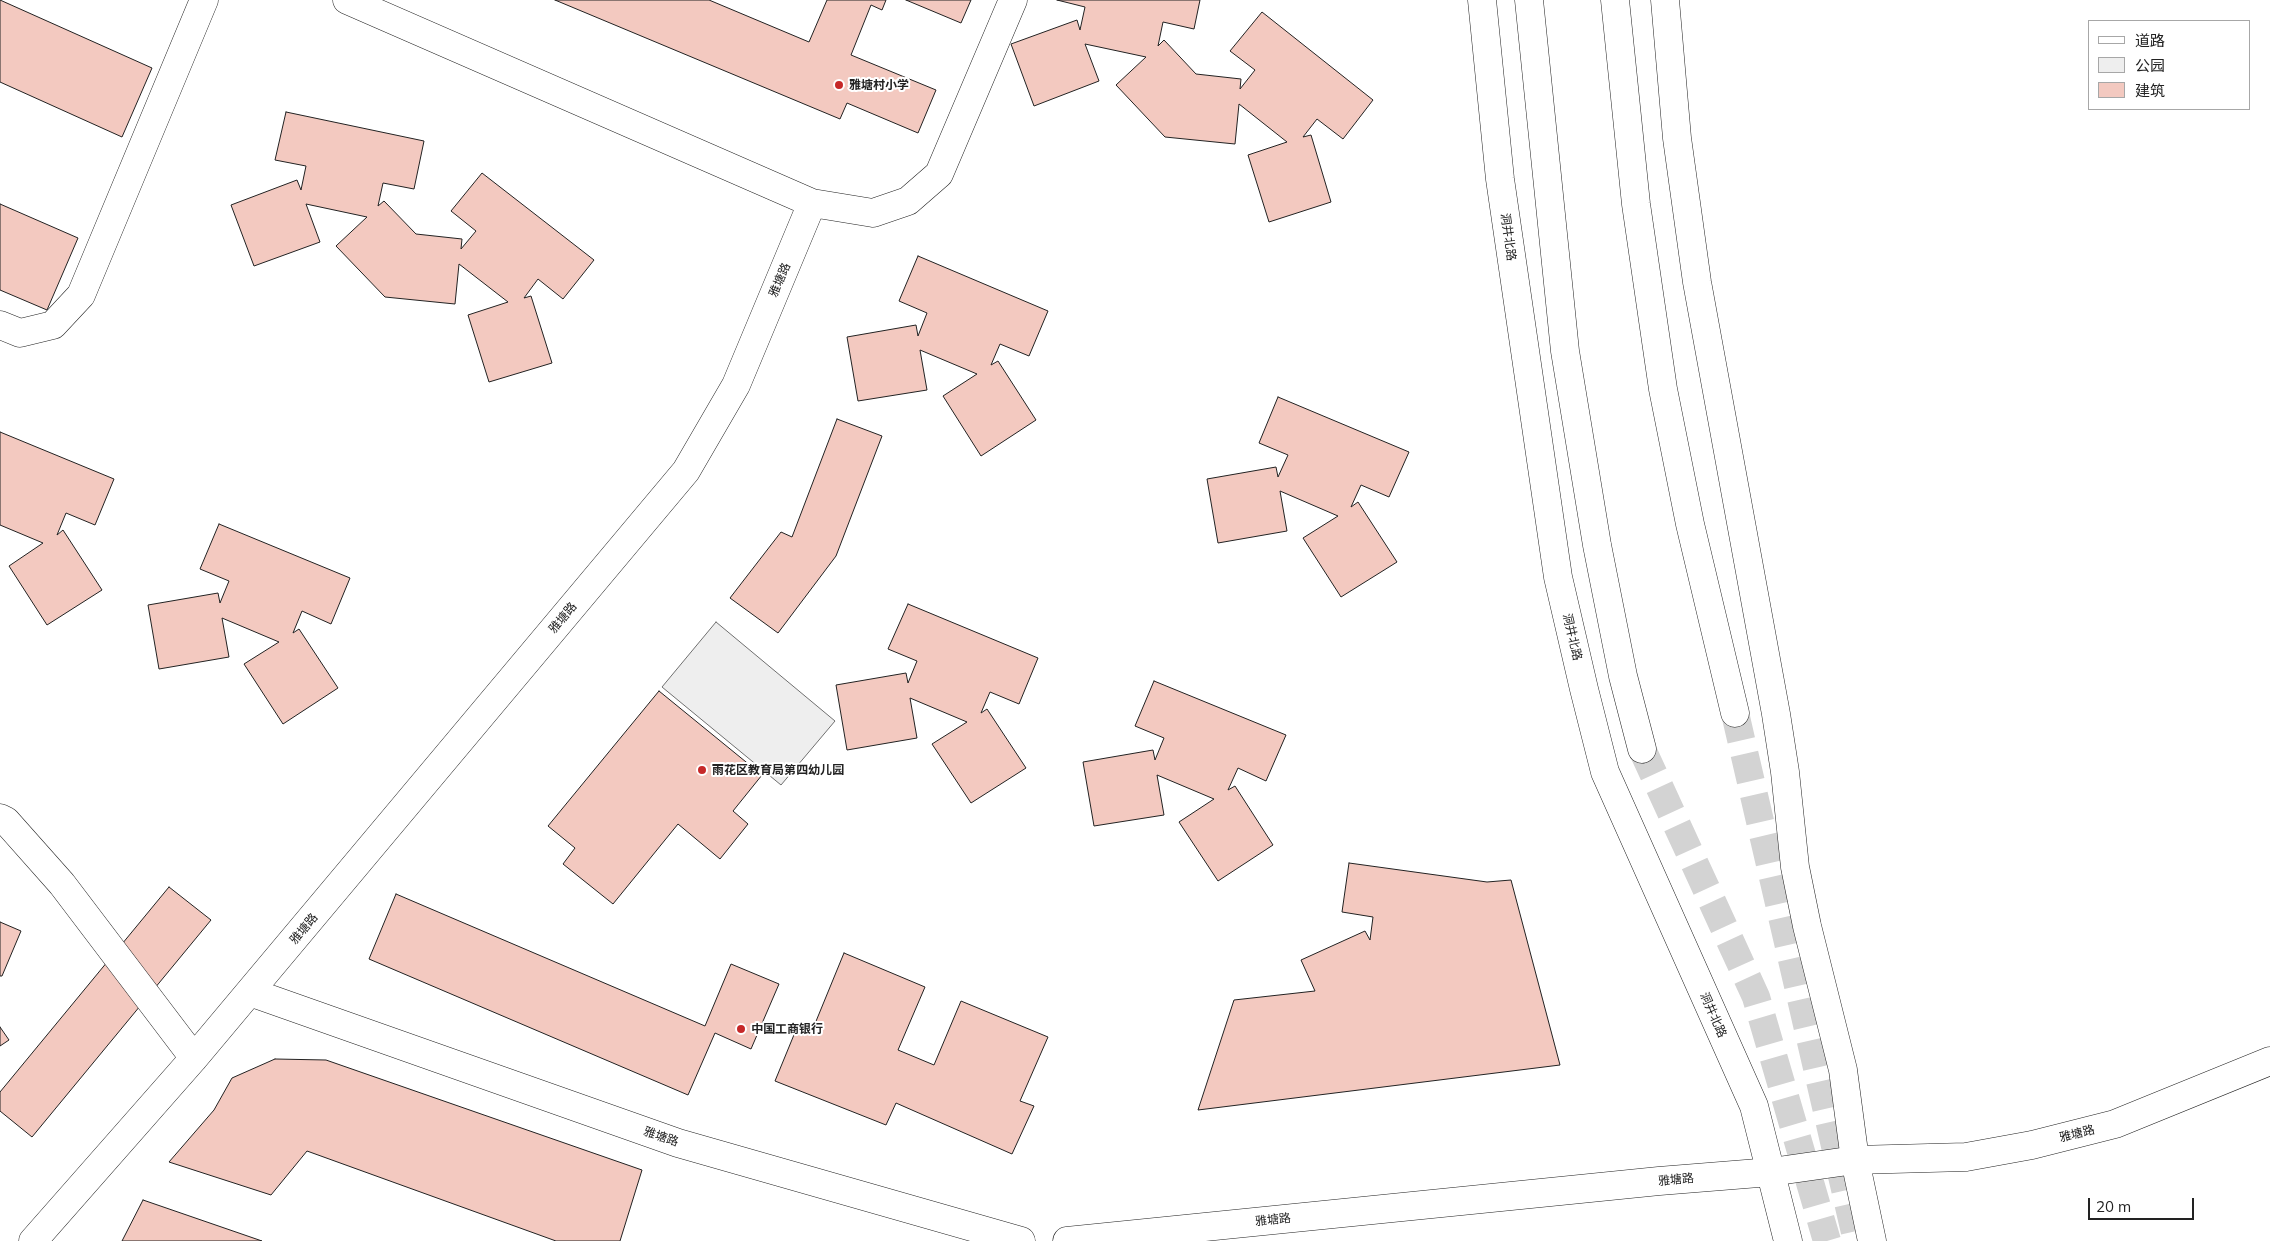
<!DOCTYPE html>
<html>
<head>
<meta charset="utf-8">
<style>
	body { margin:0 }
	#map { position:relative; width:2270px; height:1241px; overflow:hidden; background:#fff; font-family:Mulish,"Noto Sans SC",sans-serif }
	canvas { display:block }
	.legend { position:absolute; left:2088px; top:20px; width:162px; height:90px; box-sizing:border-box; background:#fff; border:1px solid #a7a7a7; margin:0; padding:6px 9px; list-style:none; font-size:15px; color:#222 }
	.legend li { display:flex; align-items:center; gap:10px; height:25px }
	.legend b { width:25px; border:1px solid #a7a7a7 }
	.scale { position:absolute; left:2088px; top:1198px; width:106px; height:22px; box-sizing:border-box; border:2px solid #222; border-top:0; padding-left:6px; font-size:15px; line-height:18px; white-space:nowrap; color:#222; -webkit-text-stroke:4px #fff; paint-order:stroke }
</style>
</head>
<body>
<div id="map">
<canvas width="2270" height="1241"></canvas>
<ul class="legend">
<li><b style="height:6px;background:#fff"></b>道路</li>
<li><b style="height:14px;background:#eee"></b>公园</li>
<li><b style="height:14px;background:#f3c9c0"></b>建筑</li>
</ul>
<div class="scale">20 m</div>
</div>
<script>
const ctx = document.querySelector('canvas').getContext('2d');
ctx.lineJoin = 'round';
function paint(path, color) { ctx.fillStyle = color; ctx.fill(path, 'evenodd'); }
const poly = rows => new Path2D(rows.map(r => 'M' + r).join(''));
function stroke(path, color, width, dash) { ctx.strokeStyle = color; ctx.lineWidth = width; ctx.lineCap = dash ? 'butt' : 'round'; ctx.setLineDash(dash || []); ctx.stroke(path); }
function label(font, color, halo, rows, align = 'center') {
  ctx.font = font + ' Mulish,"Noto Sans SC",sans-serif'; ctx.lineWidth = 4; ctx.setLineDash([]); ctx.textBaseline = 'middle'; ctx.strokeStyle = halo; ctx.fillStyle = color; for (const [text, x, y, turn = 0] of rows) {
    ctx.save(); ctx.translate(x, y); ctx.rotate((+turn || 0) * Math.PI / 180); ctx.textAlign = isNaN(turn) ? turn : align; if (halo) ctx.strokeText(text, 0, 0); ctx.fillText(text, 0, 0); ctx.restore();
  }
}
const green = poly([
	[716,622,835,721,781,785,662,687,716,622]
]);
paint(green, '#eee');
stroke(green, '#6f6f6f', 1);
const building = poly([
	[0,0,152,68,122,137,0,82,0,0],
	[555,0,709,0,809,42,827,0,886,0,882,10,871,5,851,55,936,90,918,133,847,103,840,119,555,0],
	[906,0,971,0,961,23,906,0],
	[1057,0,1200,0,1194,29,1163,22,1158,46,1164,40,1196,74,1241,79,1240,89,1255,70,1230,51,1262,12,1373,100,1343,139,1317,119,1303,137,1311,135,1331,202,1269,222,1248,155,1287,142,1239,104,1235,144,1165,137,1116,85,1146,57,1085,44,1099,81,1034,106,1011,44,1077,20,1080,30,1085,7,1057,0],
	[286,112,424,141,414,189,383,183,378,206,384,201,416,234,462,239,461,249,476,231,451,211,482,173,594,260,563,299,538,279,524,298,531,296,552,363,489,382,468,315,508,302,459,264,455,304,385,297,336,246,367,217,306,204,320,242,254,266,231,205,297,180,301,190,306,166,275,160,286,112],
	[0,204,78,238,47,310,0,290,0,204],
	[918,256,1048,311,1029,356,1000,344,991,365,998,361,1036,420,981,456,943,396,977,374,920,350,927,390,858,401,847,337,916,325,918,336,927,313,899,301,918,256],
	[1278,397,1409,452,1389,497,1361,485,1351,507,1358,502,1397,562,1341,597,1303,538,1338,516,1280,491,1287,531,1218,543,1207,479,1276,467,1278,477,1288,455,1259,443,1278,397],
	[837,419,882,436,836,556,778,633,730,598,781,532,792,537,837,419],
	[0,432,114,479,95,525,66,513,57,535,63,530,102,590,47,625,9,566,43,543,0,525,0,432],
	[219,524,350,578,331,624,302,611,293,633,299,629,338,688,283,724,244,664,279,642,222,618,229,657,159,669,148,605,218,593,220,603,229,581,200,569,219,524],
	[908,604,1038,658,1019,704,990,692,981,713,987,709,1026,768,971,803,932,744,967,722,910,698,917,738,847,750,836,685,906,673,908,683,917,661,888,649,908,604],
	[1154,681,1286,735,1266,781,1238,768,1228,790,1235,786,1273,845,1218,881,1179,822,1214,799,1157,775,1164,815,1094,826,1083,762,1153,750,1155,760,1164,738,1135,726,1154,681],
	[659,691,762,775,733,811,748,824,720,859,678,824,613,904,563,864,575,848,548,826,659,691],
	[1349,863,1487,882,1511,880,1560,1065,1198,1110,1234,1000,1315,991,1301,960,1365,931,1370,940,1373,917,1342,912,1349,863],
	[169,887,211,920,32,1137,0,1111,0,1092,169,887],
	[396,894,705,1026,731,964,779,984,751,1049,715,1033,688,1095,369,959,396,894],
	[0,922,21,931,2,976,0,976,0,922],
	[844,953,925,987,898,1050,934,1065,961,1001,1048,1037,1020,1101,1034,1106,1012,1154,896,1103,886,1125,775,1081,798,1025,812,1031,844,953],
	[0,1027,9,1040,0,1046,0,1027],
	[275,1059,326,1060,642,1170,620,1241,556,1241,307,1151,271,1195,169,1162,214,1110,232,1078,275,1059],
	[143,1200,262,1241,122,1241,143,1200]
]);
paint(building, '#f3c9c0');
stroke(building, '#222', 1);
stroke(poly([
	[1735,713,1857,1241],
	[1642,749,1756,997,1827,1241]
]), '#d3d3d3', 28, [28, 14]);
const minor = poly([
	[347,0,812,203,873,213,908,201,939,174,1013,0],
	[0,325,20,333,53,325,81,295,204,0],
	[0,818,6,821,62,884,194,1058],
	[250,992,678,1143,1021,1241],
	[33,1241,194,1058,686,471,736,385,812,203],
	[1067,1241,1659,1181,1771,1172,1855,1160,1966,1157,2032,1145,2115,1124,2270,1061]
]);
const secondary = poly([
	[1529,0,1565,351,1597,545,1623,676,1642,749],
	[1615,0,1636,204,1663,389,1690,524,1735,713]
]);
const primary = poly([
	[1482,0,1500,179,1558,577,1584,689,1605,772,1754,1106,1788,1241],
	[1665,0,1677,138,1697,282,1776,714,1785,772,1795,867,1807,926,1843,1070,1855,1160,1872,1241]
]);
stroke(minor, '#222', 29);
stroke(secondary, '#222', 29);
stroke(primary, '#222', 29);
stroke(minor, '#fff', 28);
stroke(secondary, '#fff', 28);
stroke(primary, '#fff', 28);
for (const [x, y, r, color] of [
	[839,85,5,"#c62828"],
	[702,770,5,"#c62828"],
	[741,1029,5,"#c62828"]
]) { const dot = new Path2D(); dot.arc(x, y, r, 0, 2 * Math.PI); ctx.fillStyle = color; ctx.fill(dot); stroke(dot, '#fff', 2); }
label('bold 12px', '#222', '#fff', [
	["雅塘村小学",849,85],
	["雨花区教育局第四幼儿园",712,770],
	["中国工商银行",751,1029]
], 'left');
label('12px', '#222', '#fff', [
	["洞井北路",1508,237,82],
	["雅塘路",780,280,-67],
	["雅塘路",563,618,-50],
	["洞井北路",1572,637,77],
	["雅塘路",304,929,-50],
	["洞井北路",1713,1015,66],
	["雅塘路",2077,1134,-14],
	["雅塘路",661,1137,19],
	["雅塘路",1676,1180,-5],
	["雅塘路",1273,1220,-6]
]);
</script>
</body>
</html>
